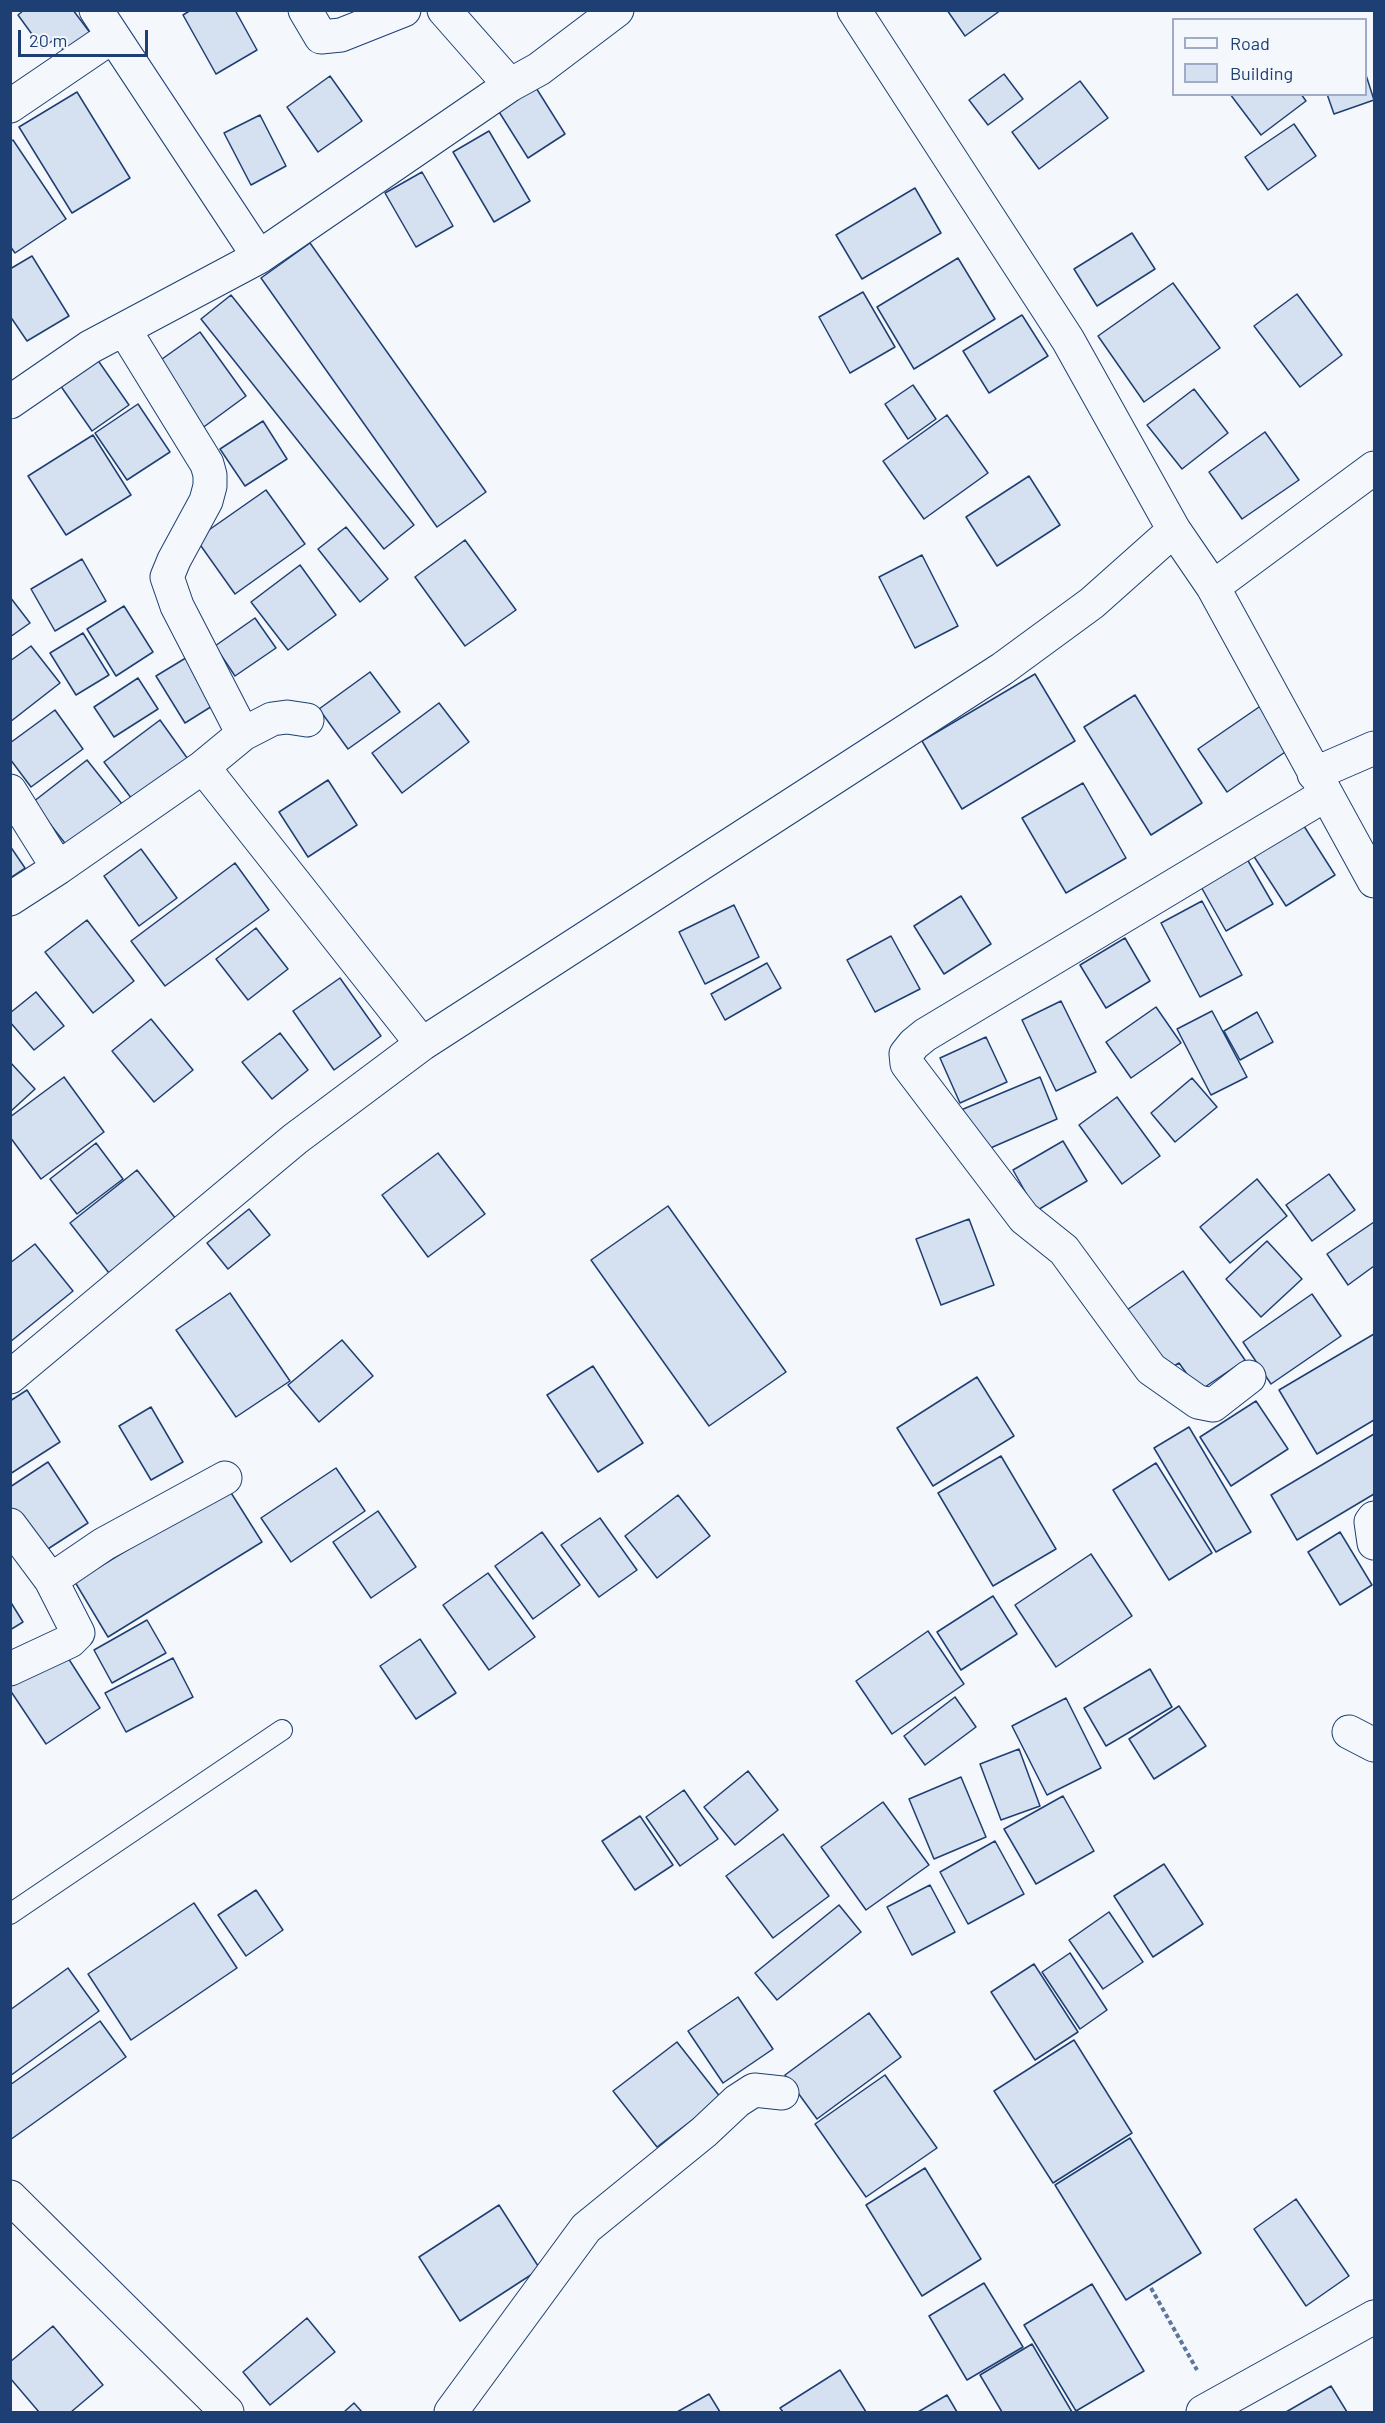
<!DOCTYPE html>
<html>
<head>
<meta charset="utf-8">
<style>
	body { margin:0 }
	#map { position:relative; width:1385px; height:2423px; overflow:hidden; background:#f4f7fb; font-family:Barlow,sans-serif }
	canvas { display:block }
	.frame { position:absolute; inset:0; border:12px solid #1d3f73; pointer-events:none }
	.legend { position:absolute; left:1172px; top:18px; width:195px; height:78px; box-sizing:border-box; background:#f4f7fb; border:2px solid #9eadc5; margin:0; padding:8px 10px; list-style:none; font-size:18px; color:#1d3f73 }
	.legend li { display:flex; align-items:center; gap:12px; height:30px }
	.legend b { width:30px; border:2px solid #9eadc5 }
	.scale { position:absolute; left:18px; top:30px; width:130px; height:27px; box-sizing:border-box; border:3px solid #1d3f73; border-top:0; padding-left:8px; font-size:18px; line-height:21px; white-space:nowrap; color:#1d3f73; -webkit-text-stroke:4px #f4f7fb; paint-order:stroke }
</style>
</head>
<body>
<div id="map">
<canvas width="1385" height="2423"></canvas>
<div class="frame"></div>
<ul class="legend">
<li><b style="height:8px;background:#f4f7fb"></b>Road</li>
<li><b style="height:16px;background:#d5e0f0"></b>Building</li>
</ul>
<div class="scale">20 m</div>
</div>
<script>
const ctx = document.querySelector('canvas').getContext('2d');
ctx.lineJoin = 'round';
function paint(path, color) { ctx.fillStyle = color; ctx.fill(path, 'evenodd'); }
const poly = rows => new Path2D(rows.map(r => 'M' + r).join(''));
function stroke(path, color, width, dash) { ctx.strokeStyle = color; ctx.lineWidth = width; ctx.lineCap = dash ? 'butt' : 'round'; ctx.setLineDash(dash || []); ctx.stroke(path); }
const building = poly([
	[24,10,73,10,91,34,66,54,55,39,42,48,18,15,24,10],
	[191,10,235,10,257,50,216,74,183,15,191,10],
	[947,10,1001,10,965,36,947,10],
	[1004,74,1023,99,988,125,969,100,1004,74],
	[1366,75,1374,100,1334,114,1327,94,1366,94,1366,75],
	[330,76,362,121,318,152,287,107,330,76],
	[1080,81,1108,118,1039,169,1012,132,1080,81],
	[533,83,565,134,528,158,496,107,533,83],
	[77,92,130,178,72,213,19,127,77,92],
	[1230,94,1301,94,1306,101,1261,135,1230,94],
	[260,115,286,166,251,185,224,133,260,115],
	[1294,124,1316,156,1268,190,1245,157,1294,124],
	[489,131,530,201,494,222,453,152,489,131],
	[13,140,66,219,15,253,10,246,10,142,13,140],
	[422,172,453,226,416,247,385,193,422,172],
	[915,188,941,233,862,279,836,235,915,188],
	[1132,233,1155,269,1097,306,1074,269,1132,233],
	[310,243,486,492,437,527,261,278,310,243],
	[32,256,69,316,27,341,10,316,10,269,32,256],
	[958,258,995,319,914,369,877,307,958,258],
	[1173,283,1220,348,1144,402,1098,336,1173,283],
	[863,292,895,347,850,373,819,317,863,292],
	[1297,294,1342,355,1300,387,1254,326,1297,294],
	[231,295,414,525,384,549,201,319,231,295],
	[1022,315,1048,356,989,393,963,351,1022,315],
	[200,332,246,396,201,429,155,364,200,332],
	[97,359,129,405,92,431,60,385,97,359],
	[913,385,936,419,908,439,885,404,913,385],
	[1194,389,1228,433,1182,469,1147,425,1194,389],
	[138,404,170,452,127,480,95,433,138,404],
	[947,415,988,473,924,519,883,461,947,415],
	[263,421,287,459,245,486,220,449,263,421],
	[1265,432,1299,480,1242,519,1209,472,1265,432],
	[93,435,131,495,66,535,28,476,93,435],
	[1029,476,1060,525,997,566,966,517,1029,476],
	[266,490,305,544,235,594,196,539,266,490],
	[346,527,388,579,360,602,318,549,346,527],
	[465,540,516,610,465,646,415,577,465,540],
	[922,555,958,626,915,648,879,577,922,555],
	[82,559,106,601,55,631,31,589,82,559],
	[300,565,336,615,288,650,251,602,300,565],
	[10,597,30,623,10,637,10,597],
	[124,606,153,652,116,676,87,629,124,606],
	[255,618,276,648,235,676,215,646,255,618],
	[83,633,109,675,76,695,50,653,83,633],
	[31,646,60,683,10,722,10,661,31,646],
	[189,656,217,703,185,723,156,676,189,656],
	[370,672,400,712,348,749,319,709,370,672],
	[1035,674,1075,741,962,809,922,741,1035,674],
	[138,678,158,709,114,737,94,707,138,678],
	[1135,695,1202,803,1151,835,1084,727,1135,695],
	[439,703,469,742,402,793,372,753,439,703],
	[1262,705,1291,748,1227,792,1198,749,1262,705],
	[55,710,83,749,31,787,10,759,10,743,55,710],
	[160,720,190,762,135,803,104,762,160,720],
	[87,760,126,809,71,851,33,802,87,760],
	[328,780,357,825,308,857,279,812,328,780],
	[1083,783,1126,858,1066,893,1022,818,1083,783],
	[1302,823,1335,875,1286,906,1253,855,1302,823],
	[10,846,25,868,10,878,10,846],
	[141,849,177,898,139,926,104,876,141,849],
	[1247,859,1273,904,1226,931,1200,885,1247,859],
	[235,863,269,910,165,986,131,941,235,863],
	[961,896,991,944,944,974,914,926,961,896],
	[1202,901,1242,975,1200,997,1161,923,1202,901],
	[734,905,759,957,705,984,679,932,734,905],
	[87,920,134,981,93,1013,45,952,87,920],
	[256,928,288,969,248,1000,216,959,256,928],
	[891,936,920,989,875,1012,847,960,891,936],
	[1125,938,1150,981,1106,1008,1080,965,1125,938],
	[767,963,781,988,725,1020,711,994,767,963],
	[340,978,381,1036,334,1070,293,1011,340,978],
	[36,992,64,1026,34,1050,10,1022,10,1013,36,992],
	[1061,1001,1096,1072,1056,1091,1022,1020,1061,1001],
	[1156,1007,1181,1043,1131,1078,1106,1042,1156,1007],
	[1212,1011,1247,1077,1211,1095,1177,1029,1212,1011],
	[1257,1012,1273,1042,1240,1060,1224,1031,1257,1012],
	[151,1019,193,1070,154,1102,112,1051,151,1019],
	[280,1033,308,1070,272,1099,242,1062,280,1033],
	[986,1037,1007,1082,960,1103,940,1058,986,1037],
	[10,1062,35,1089,10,1112,10,1062],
	[64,1077,104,1132,41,1179,10,1137,10,1117,64,1077],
	[1040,1077,1057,1119,979,1153,961,1110,1040,1077],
	[1192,1078,1217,1107,1175,1142,1151,1113,1192,1078],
	[1117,1097,1160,1156,1122,1184,1079,1125,1117,1097],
	[1063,1141,1087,1181,1036,1211,1013,1170,1063,1141],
	[96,1143,123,1179,77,1214,50,1179,96,1143],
	[438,1153,485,1214,428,1257,382,1195,438,1153],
	[137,1170,176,1219,109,1273,70,1223,137,1170],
	[1329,1174,1355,1210,1312,1241,1286,1205,1329,1174],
	[1257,1179,1287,1216,1230,1263,1200,1227,1257,1179],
	[668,1206,786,1372,709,1426,591,1260,668,1206],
	[249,1209,270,1235,228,1269,207,1243,249,1209],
	[969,1219,994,1285,941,1305,916,1239,969,1219],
	[1374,1222,1374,1266,1348,1285,1327,1254,1374,1222],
	[1267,1241,1302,1279,1261,1317,1226,1279,1267,1241],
	[35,1244,73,1291,10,1342,10,1263,35,1244],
	[1183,1271,1245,1360,1199,1391,1179,1363,1166,1371,1124,1312,1183,1271],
	[230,1293,290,1381,236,1417,176,1330,230,1293],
	[1312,1294,1341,1336,1271,1384,1243,1342,1312,1294],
	[1374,1334,1374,1420,1317,1454,1279,1390,1374,1334],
	[342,1340,373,1376,319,1422,288,1385,342,1340],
	[593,1366,643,1443,598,1472,547,1395,593,1366],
	[977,1377,1014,1436,933,1486,897,1428,977,1377],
	[27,1390,60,1442,10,1474,10,1401,27,1390],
	[1256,1401,1288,1449,1231,1486,1200,1437,1256,1401],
	[151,1407,183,1462,151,1480,119,1426,151,1407],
	[1189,1427,1251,1532,1216,1552,1154,1448,1189,1427],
	[1374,1434,1374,1494,1297,1540,1271,1495,1374,1434],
	[1001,1456,1056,1549,993,1586,938,1493,1001,1456],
	[48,1462,88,1523,37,1556,10,1515,10,1487,48,1462],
	[1156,1463,1212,1553,1169,1580,1113,1490,1156,1463],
	[336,1468,365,1511,291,1562,261,1518,336,1468],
	[228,1488,262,1542,108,1637,75,1582,228,1488],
	[678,1495,710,1536,657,1578,625,1536,678,1495],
	[378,1511,416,1567,371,1598,333,1542,378,1511],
	[600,1518,637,1570,599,1597,561,1545,600,1518],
	[542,1532,580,1585,533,1619,495,1566,542,1532],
	[1340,1532,1372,1585,1340,1605,1308,1552,1340,1532],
	[1091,1554,1132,1616,1056,1667,1015,1605,1091,1554],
	[488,1573,535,1637,489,1670,443,1605,488,1573],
	[993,1596,1017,1634,961,1670,937,1632,993,1596],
	[10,1601,23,1622,10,1630,10,1601],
	[147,1620,166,1653,112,1683,94,1650,147,1620],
	[928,1631,964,1684,892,1734,856,1681,928,1631],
	[420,1639,456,1693,416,1719,380,1666,420,1639],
	[63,1650,100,1708,46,1744,10,1690,10,1684,63,1650],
	[173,1658,193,1697,126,1732,105,1693,173,1658],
	[1150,1669,1172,1707,1106,1746,1084,1708,1150,1669],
	[955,1697,976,1727,925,1765,904,1736,955,1697],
	[1066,1698,1101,1768,1047,1795,1012,1726,1066,1698],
	[1179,1706,1206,1746,1154,1779,1129,1739,1179,1706],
	[1019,1749,1040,1806,1001,1820,980,1764,1019,1749],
	[748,1771,778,1810,735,1845,704,1807,748,1771],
	[961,1777,986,1837,934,1859,909,1799,961,1777],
	[684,1790,718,1839,680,1866,646,1817,684,1790],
	[1063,1796,1094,1851,1036,1884,1004,1829,1063,1796],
	[883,1802,929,1865,866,1910,821,1847,883,1802],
	[640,1816,673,1865,635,1890,602,1841,640,1816],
	[783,1834,829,1896,773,1938,726,1876,783,1834],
	[995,1841,1024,1894,968,1924,940,1872,995,1841],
	[1164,1864,1203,1924,1153,1957,1114,1896,1164,1864],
	[930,1885,955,1932,912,1955,887,1907,930,1885],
	[256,1890,283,1930,246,1956,218,1915,256,1890],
	[194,1903,237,1968,131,2040,88,1974,194,1903],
	[839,1905,861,1932,777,2000,755,1973,839,1905],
	[1109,1912,1143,1962,1103,1989,1069,1940,1109,1912],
	[1070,1953,1107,2010,1080,2029,1042,1972,1070,1953],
	[1034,1964,1078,2032,1035,2060,991,1992,1034,1964],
	[68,1968,99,2011,10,2076,10,2010,68,1968],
	[738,1997,773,2049,723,2083,688,2031,738,1997],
	[869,2013,901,2057,817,2119,785,2075,869,2013],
	[100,2021,126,2057,10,2140,10,2085,100,2021],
	[1074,2040,1132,2133,1053,2183,994,2091,1074,2040],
	[677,2042,721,2098,657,2147,613,2091,677,2042],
	[885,2075,937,2148,866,2197,815,2124,885,2075],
	[1130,2138,1201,2253,1126,2300,1055,2185,1130,2138],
	[925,2168,981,2259,922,2296,866,2205,925,2168],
	[1296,2199,1349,2276,1306,2306,1254,2229,1296,2199],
	[499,2205,540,2269,460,2321,419,2257,499,2205],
	[984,2283,1023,2347,967,2380,929,2316,984,2283],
	[1092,2284,1144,2371,1076,2411,1024,2325,1092,2284],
	[307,2318,335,2352,270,2405,243,2372,307,2318],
	[53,2326,103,2385,71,2412,39,2412,10,2378,10,2362,53,2326],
	[1032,2344,1072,2412,1002,2412,980,2375,1032,2344],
	[840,2370,866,2412,783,2412,780,2408,840,2370],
	[1331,2386,1347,2412,1286,2412,1331,2386],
	[709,2394,720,2412,677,2412,709,2394],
	[947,2395,957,2412,918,2412,947,2395],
	[354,2403,362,2412,344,2412,354,2403]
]);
paint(building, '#d5e0f0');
stroke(building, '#1d3f73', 1.5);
const lane = poly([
	[10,1914,282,1730]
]);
const street = poly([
	[96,10,259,257],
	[305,10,321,37,341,35,404,10],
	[444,10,510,85],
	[854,10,1068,340,1174,530,1213,587,1374,881],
	[10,106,113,36],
	[124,329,207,464,210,475,210,486,206,501,174,560,167,577,177,606,243,734,203,767],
	[10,402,90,347,259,257,510,85,539,69,617,10],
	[1213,587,1374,468],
	[243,734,272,719,287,717,307,720],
	[1314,774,1374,748],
	[10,791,58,868,10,899],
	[58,868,203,767,422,1044],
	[10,1377,295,1139,422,1044,1002,669,1092,603,1174,530],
	[1249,1377,1213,1405,1198,1402,1151,1369,1064,1250,1024,1218,907,1064,906,1054,914,1044,925,1035,1325,795],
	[1374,1518,1371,1522,1374,1543],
	[10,1525,51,1580],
	[10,1669,70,1641,78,1633,51,1580,104,1544,225,1478],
	[1349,1732,1374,1745],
	[451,2412,586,2228,704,2132,737,2101,754,2090,782,2093],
	[1203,2412,1374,2317]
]);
const primary = poly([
	[10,2197,227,2412]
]);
stroke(lane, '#1d3f73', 22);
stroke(street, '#1d3f73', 35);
stroke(primary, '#1d3f73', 35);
stroke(poly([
	[1151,2288,1197,2370]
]), '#5e769c', 4, [4.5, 3]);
stroke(lane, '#f4f7fb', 20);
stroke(street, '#f4f7fb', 33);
stroke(primary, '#f4f7fb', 33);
</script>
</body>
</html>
